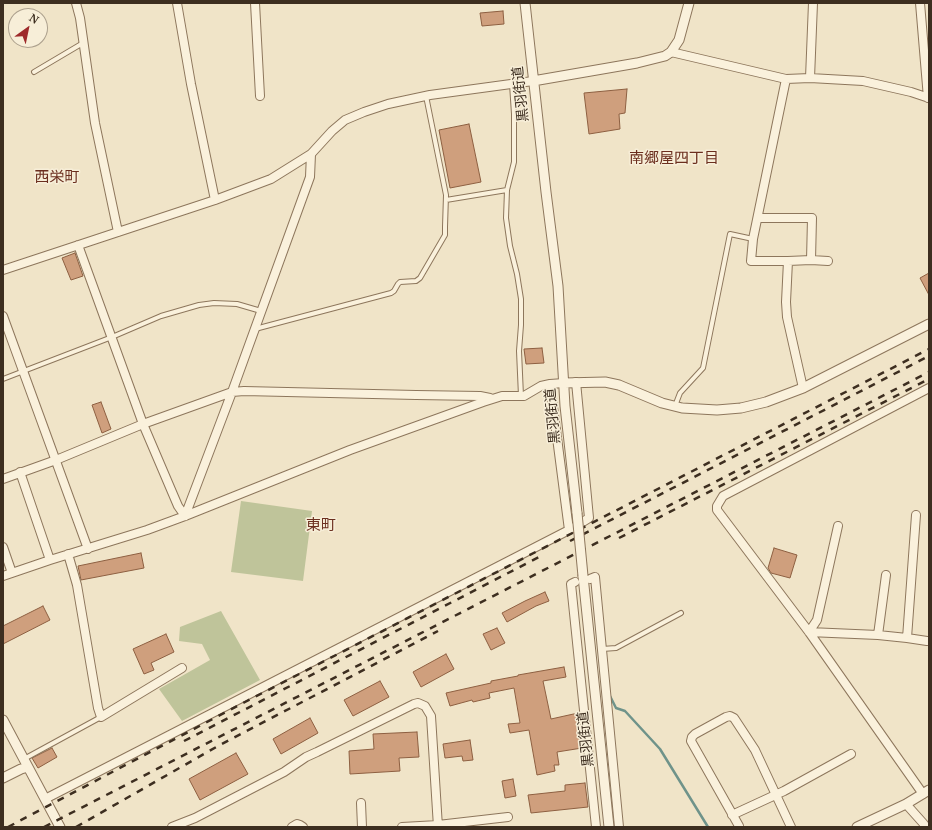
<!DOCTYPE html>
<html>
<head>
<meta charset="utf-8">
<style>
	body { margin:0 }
	#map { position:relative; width:932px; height:830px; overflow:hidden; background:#f0e4c8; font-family:"Noto Serif",serif }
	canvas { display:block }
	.frame { position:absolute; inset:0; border:4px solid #3d2e20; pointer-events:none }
	.north { position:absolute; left:8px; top:8px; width:40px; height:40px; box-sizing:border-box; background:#f7eed8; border:1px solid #ada18e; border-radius:50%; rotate:33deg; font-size:11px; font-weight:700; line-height:16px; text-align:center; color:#3d2e20 }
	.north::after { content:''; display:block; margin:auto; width:14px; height:18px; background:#9e2a2b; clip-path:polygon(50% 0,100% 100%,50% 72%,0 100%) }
</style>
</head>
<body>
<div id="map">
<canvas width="932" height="830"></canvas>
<div class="frame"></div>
<div class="north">N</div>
</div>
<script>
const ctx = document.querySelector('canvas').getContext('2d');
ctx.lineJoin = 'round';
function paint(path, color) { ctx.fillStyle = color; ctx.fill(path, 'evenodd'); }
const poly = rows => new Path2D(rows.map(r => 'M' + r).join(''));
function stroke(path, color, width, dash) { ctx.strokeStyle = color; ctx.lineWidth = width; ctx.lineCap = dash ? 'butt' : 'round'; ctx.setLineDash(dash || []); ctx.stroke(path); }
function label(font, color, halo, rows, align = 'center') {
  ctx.font = font + ' "Noto Serif","Noto Sans JP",serif'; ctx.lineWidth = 3; ctx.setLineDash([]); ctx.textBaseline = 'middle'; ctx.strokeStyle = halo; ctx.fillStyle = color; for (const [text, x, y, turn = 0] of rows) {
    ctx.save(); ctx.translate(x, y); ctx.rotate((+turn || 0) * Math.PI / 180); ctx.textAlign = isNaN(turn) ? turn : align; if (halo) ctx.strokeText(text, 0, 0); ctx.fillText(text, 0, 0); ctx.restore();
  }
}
paint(poly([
	[241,501,312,511,303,581,231,572],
	[221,611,260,680,182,721,159,689,210,660,202,644,179,641,180,627]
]), '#bfc49a');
stroke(poly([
	[609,694,616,708,625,711,660,749,708,827]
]), '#6f938a', 2.5);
const building = poly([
	[503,11,504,24,482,26,480,13,503,11],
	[627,89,625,113,619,114,620,129,589,134,584,93,627,89],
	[469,124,481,182,450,188,439,130,469,124],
	[75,253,83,276,71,280,62,258,75,253],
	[929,273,929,295,920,278,929,273],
	[542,348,544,363,526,364,524,349,542,348],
	[101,402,111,429,102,433,92,405,101,402],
	[774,548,797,555,790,578,771,573,768,568,774,548],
	[141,553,144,568,81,580,78,566,141,553],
	[545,592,549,601,536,606,507,622,502,613,525,601,545,592],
	[43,606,50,620,3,644,3,626,43,606],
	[497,628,505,643,491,650,483,634,497,628],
	[166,634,174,652,151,663,154,670,144,674,133,649,166,634],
	[446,654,454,669,421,687,413,672,446,654],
	[564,667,566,677,543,681,551,719,578,713,579,723,577,723,582,748,557,752,559,765,554,765,555,771,537,775,529,730,510,733,508,724,520,723,514,688,489,693,490,698,473,702,472,700,450,706,446,693,491,683,491,681,518,676,518,675,564,667],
	[380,681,389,697,353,716,344,700,380,681],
	[310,718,318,733,281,754,273,739,310,718],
	[417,732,419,757,399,758,400,771,350,774,349,751,374,749,373,734,417,732],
	[470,740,473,760,463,761,462,756,445,758,443,744,470,740],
	[52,748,57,757,38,768,32,758,52,748],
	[236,753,248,774,200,800,189,779,236,753],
	[513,779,516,796,505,798,502,781,513,779],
	[585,783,588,807,531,813,528,795,565,791,565,785,585,783]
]);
paint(building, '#cf9f7d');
stroke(building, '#8d5f41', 1);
const service = poly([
	[34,72,83,43],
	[507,190,506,218,510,246,517,274,521,299,521,325,519,351,521,396],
	[446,200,507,190,514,162,514,114,512,84],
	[255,329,391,293,394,291,398,284,400,282,416,281,420,278,445,235,445,227,446,195,426,96],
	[3,379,112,337,161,316,199,305,214,303,237,304,261,311],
	[675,406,680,393,703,368,730,234,753,239],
	[602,649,616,648,681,613],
	[24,759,101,717]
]);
const minor = poly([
	[76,3,80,18,95,123,118,232],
	[177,3,191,84,215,200],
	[255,3,260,96],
	[920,3,928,98],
	[671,52,786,79,810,78,863,81,911,92,929,98],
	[810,78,813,3],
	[786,79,753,239,751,261,788,261,786,302,787,317,803,388],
	[758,218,812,218,811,260],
	[78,245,143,424,178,506,185,516],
	[788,261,811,260,828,261],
	[3,270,215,200,271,179,311,154,332,131,345,120,364,112,388,104,430,95,533,81],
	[3,316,88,549],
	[20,472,50,560],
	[3,479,56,460,143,424,232,392,244,391,416,395,480,396,490,398],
	[185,516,232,392,310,177,311,154],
	[573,528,589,518,576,382],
	[3,547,12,573],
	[68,554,77,585,98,708,101,717,182,668],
	[3,576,50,560,147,530,185,516,350,450,483,402,502,396,524,396,541,386,550,384,564,383],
	[590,579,595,577,619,827],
	[575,582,571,584,596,827],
	[809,632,878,635,907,638,927,641],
	[809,632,817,620,838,526],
	[878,635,886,575],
	[907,638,916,515],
	[923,794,809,632,717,510,717,506,723,496,929,388],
	[45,799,569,530,550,384],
	[361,803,362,827],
	[906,804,923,823,926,827],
	[732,815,784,791,851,754],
	[739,826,691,741,692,737,695,734,726,717,730,716,734,718,755,750,791,827],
	[172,827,195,818,284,772,306,757,317,752,414,704,418,703,425,706,431,716,438,827],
	[292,827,297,824,300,825,303,827],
	[402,827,438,825,508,817]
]);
const tertiary = poly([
	[525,3,546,192,558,286,565,406,577,513],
	[533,81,637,63,665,56,671,52,679,40,689,3],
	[564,383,605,382,619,385,662,403,682,408,717,410,741,408,766,402,803,388,929,324],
	[583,576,609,827],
	[3,720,60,827],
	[3,778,21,769,28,767],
	[857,827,906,804,929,790]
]);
stroke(service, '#8d765c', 6);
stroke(minor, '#8d765c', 10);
stroke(tertiary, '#8d765c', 11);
stroke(service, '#faf1dc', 4);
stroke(minor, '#faf1dc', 8);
stroke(tertiary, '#faf1dc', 9);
stroke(poly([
	[619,538,929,379],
	[570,541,929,356],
	[184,741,539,557],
	[8,827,245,702,929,349],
	[44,827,929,372],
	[76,827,218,746,438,631]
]), '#3d2e20', 2.5, [7, 7]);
const tertiaryBridge = poly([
	[577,513,583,576]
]);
stroke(tertiaryBridge, '#8d765c', 11, []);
stroke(tertiaryBridge, '#faf1dc', 9);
label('14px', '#3d2e20', '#f7eed8', [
	["黒羽街道",521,94,-96],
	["黒羽街道",553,416,-95],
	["黒羽街道",586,739,-96]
]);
label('15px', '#6b2e1e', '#f7eed8', [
	["南郷屋四丁目",674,159],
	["西栄町",57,178],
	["東町",321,526]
]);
</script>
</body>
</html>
